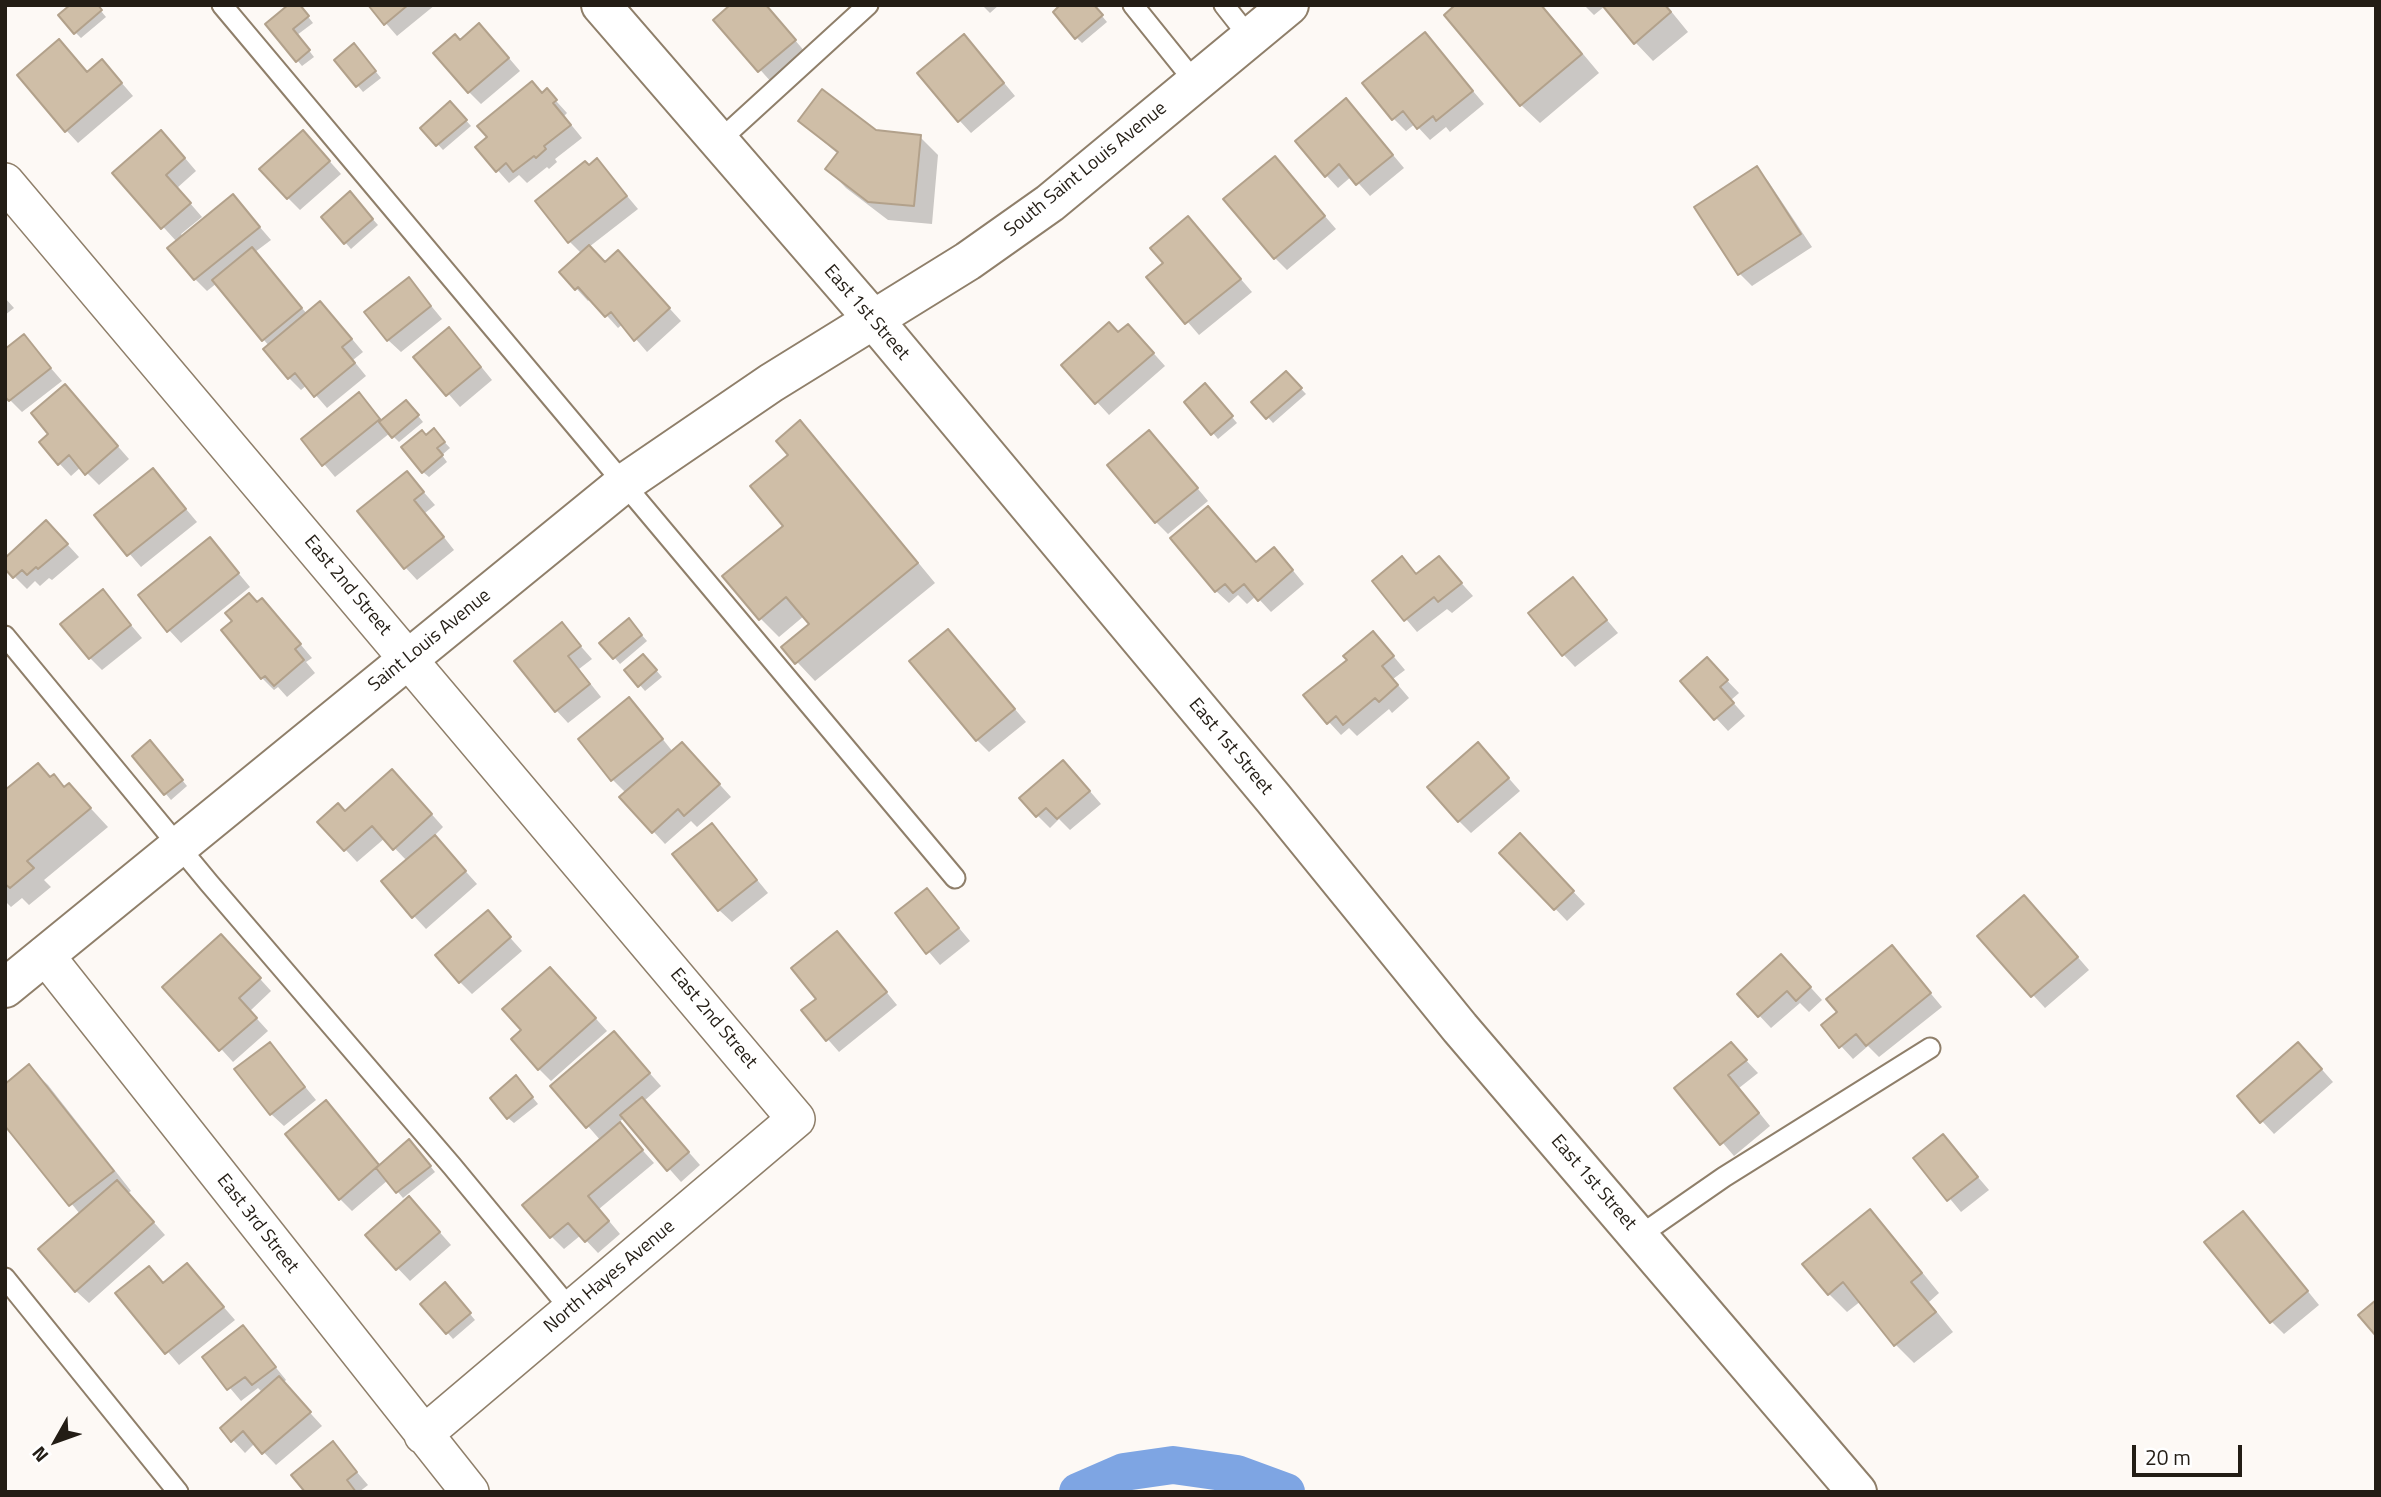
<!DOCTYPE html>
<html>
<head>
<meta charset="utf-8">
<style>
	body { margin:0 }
	#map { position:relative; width:2381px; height:1497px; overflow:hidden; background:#fdf9f5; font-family:"Titillium Web",sans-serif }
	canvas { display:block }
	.frame { position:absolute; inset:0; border:7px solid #231d15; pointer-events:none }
	.north { position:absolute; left:21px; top:1406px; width:70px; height:70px; -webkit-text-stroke:5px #fff; paint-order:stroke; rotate:230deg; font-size:19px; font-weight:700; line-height:28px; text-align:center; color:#231d15 }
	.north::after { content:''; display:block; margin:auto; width:24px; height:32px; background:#231d15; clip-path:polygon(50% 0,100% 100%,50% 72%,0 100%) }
	.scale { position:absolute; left:2132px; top:1445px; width:110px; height:32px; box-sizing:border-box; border:4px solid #231d15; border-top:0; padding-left:9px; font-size:21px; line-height:24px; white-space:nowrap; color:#231d15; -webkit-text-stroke:5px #fff; paint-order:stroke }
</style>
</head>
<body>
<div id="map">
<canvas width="2381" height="1497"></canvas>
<div class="frame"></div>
<div class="north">N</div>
<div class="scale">20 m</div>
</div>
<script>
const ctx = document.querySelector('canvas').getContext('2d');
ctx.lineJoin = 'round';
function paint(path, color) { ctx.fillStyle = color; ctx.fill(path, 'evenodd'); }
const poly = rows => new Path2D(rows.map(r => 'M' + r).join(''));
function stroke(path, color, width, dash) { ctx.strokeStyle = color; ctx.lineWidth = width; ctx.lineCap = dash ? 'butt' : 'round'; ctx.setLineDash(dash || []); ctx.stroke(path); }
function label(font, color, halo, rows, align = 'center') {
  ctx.font = font + ' "Titillium Web",sans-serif'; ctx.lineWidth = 6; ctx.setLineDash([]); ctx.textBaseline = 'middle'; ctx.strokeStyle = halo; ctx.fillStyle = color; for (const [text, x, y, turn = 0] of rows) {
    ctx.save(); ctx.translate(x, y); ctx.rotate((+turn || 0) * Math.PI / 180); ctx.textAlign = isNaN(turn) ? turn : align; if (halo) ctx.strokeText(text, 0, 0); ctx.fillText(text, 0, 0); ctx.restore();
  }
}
paint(poly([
	[96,5,106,17,81,38,76,33],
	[299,5,313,23,297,35,314,57,302,66,267,24],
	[370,5,435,5,397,36],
	[765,5,806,53,772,83,716,20],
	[982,5,999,5,990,13],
	[1093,5,1107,22,1082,43,1077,38],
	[1458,5,1542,5,1599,73,1540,123,1521,105],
	[1584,5,1666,5,1688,32,1653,61,1635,42,1605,6,1594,15],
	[1425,34,1484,104,1450,132,1446,127,1430,140,1415,124,1406,131,1394,119],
	[491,37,520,71,481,104,469,92,460,42],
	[59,41,88,73,114,74,133,96,78,143,66,130],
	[976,49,1015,96,971,133,959,120],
	[359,51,381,78,363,92,337,60],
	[547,91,567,113,564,116,582,138,555,159,557,162,549,169,547,167,527,183,519,175,509,183,477,147],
	[456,109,471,126,443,150,423,128],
	[1358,113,1404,168,1370,196,1352,176,1338,188,1326,175],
	[800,121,920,137,938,155,932,224,888,220,846,188,828,169,839,155],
	[173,144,196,171,177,188,202,217,181,234,183,237,233,196,271,240,255,252,307,314,332,315,363,352,353,360,366,376,327,408,307,385,301,390,289,378,269,346,217,283,207,291,195,279,177,242,114,173],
	[315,145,341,174,300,210,288,198],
	[1275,158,1336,229,1287,270,1275,258],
	[597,160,638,209,589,247,605,264,630,265,681,321,647,352,623,324,618,328,591,298,588,301,561,272,582,254,569,241,589,167],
	[1756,169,1768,181,1812,247,1752,286,1740,274,1696,207],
	[355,199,378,225,351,249,323,217],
	[1188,218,1252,292,1199,335,1149,277,1165,264],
	[409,279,442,319,401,352,388,340],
	[5,298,14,308,5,315],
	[1119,334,1140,338,1165,366,1109,415,1063,365],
	[24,337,62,381,22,412,10,400],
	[461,342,492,380,460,407,416,357],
	[1286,373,1306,394,1273,423,1254,402],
	[65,386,129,459,99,485,81,467,71,476,59,463,51,435],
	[1210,391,1237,423,1218,439,1213,433],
	[359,394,383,421,411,407,423,422,399,442,390,433,335,477,303,439],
	[800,423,818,441,935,583,815,681,784,648,811,624,804,616,779,637,760,618,786,526,790,455],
	[439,436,450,448,442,455,447,462,429,477,423,472,426,437],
	[1161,444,1208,501,1168,534,1156,522],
	[153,470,197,522,141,567,96,515],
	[407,473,435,505,425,513,454,550,417,580,405,567],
	[1208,508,1257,563,1286,562,1304,584,1271,612,1256,596,1247,604,1238,595,1229,603,1216,591],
	[58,534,79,557,52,580,49,578,40,586,35,581,27,589,15,577],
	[210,539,250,587,181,643,169,630],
	[1402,558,1418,575,1439,558,1473,596,1452,613,1447,609,1417,632,1374,581],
	[1573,580,1618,633,1575,667,1563,654],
	[103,592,142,638,102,670,90,658],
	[258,604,274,613,312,658,306,662,315,673,287,697,278,687,274,690,262,678,234,621],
	[562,625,592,659,579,669,601,697,568,723,556,710],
	[634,626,647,641,620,664,602,643],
	[948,631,1026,722,989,752,977,740],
	[1385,646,1405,670,1393,679,1409,698,1392,713,1389,709,1357,736,1349,728,1341,735,1329,722],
	[649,662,662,677,645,691,627,670],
	[1719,672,1739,693,1731,700,1745,716,1728,731,1683,682],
	[641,712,673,752,694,756,731,797,697,827,691,821,665,844,653,831,626,793,613,780],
	[156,748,187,786,171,800,134,756],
	[1490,757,1520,791,1471,833,1459,821],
	[1075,774,1101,804,1070,830,1059,819,1050,828,1037,815],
	[54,776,65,788,69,785,108,827,44,880,51,887,29,905,22,898,11,907,5,901,5,793],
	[405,784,443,827,434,836,477,884,426,929,414,916,407,861,385,838,357,862,320,822,345,813],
	[712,825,768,893,732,922,719,910],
	[1532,848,1585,904,1567,921,1502,853],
	[927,890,970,941,940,965,897,914],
	[2036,909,2089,970,2045,1008,1979,936],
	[488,913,522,951,472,994,460,982],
	[849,946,897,1005,839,1052,803,1011,818,999],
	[1892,947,1942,1007,1879,1057,1868,1046,1853,1059,1841,1046,1839,1013],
	[233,949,271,991,250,1011,268,1031,233,1062,165,987],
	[1793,968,1822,1000,1809,1012,1800,1003,1771,1028,1739,994],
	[562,981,607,1031,551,1081,539,1069],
	[270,1044,316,1100,284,1126,271,1114],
	[626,1046,661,1086,644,1101,700,1165,681,1182,624,1118,618,1123,654,1163,599,1209,620,1234,598,1253,581,1235,564,1249,552,1237,601,1141,553,1086],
	[2310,1056,2333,1082,2274,1134,2239,1096],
	[1743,1057,1758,1073,1739,1088,1770,1126,1734,1156,1677,1089],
	[29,1067,48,1085,131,1191,128,1193,165,1235,89,1303,76,1291,80,1214,5,1123],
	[521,1083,538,1104,514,1123,508,1118],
	[326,1102,380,1166,415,1147,435,1172,403,1198,388,1180,352,1211,340,1199],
	[1943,1136,1989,1190,1961,1212,1916,1158],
	[421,1211,451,1245,410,1281,367,1236],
	[1870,1211,1888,1230,1939,1293,1929,1302,1953,1332,1914,1363,1896,1345,1861,1301,1847,1312,1829,1294],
	[2255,1226,2319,1305,2284,1334,2272,1322],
	[187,1265,235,1320,179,1365,118,1293,149,1268,164,1284],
	[450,1290,475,1320,453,1339,422,1304],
	[243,1327,286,1380,283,1383,322,1426,276,1465,255,1443,245,1453,222,1428,263,1393,258,1388,241,1401,204,1357],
	[333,1444,368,1485,359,1492,307,1492]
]), '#0003');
stroke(poly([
	[1078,1492,1124,1472,1173,1465,1237,1474,1286,1492]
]), '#7ea5e3', 38);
const building = poly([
	[70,5,98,5,102,10,74,34,58,15,70,5],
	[288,5,300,5,309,16,293,29,310,50,296,62,265,24,288,5],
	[368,5,408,5,384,25,368,5],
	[730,5,766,5,796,40,758,72,713,20,730,5],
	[1060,5,1094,5,1103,15,1075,39,1053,12,1060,5],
	[1455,5,1541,5,1582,54,1520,106,1444,15,1455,5],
	[1602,5,1665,5,1671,12,1634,44,1602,5],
	[479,23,509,58,468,93,433,53,455,34,460,40,479,23],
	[1425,32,1473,91,1436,121,1433,116,1417,129,1403,111,1392,120,1362,83,1425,32],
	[964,34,1004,83,958,122,917,73,964,34],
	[59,39,87,72,102,59,122,83,65,132,17,75,59,39],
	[354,43,376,71,356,87,334,60,354,43],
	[532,81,542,93,547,88,557,100,553,103,571,125,544,146,546,149,536,158,534,156,513,172,506,163,496,172,475,147,487,137,477,126,532,81],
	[822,89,876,130,921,135,914,206,868,202,825,169,838,152,798,121,822,89],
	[1346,98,1393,155,1356,185,1339,164,1325,177,1295,141,1346,98],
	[450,101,467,120,436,146,420,128,450,101],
	[161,130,185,158,166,175,191,203,161,229,112,173,161,130],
	[303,130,330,161,287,199,259,169,303,130],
	[1275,156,1325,216,1274,259,1223,199,1275,156],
	[597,158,627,196,568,243,535,201,585,161,589,165,597,158],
	[1757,166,1801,234,1738,275,1694,207,1757,166],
	[350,191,373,219,344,244,321,217,350,191],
	[233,194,260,227,194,280,167,248,233,194],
	[1188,216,1241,279,1185,324,1146,277,1163,263,1150,248,1188,216],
	[589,245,605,262,618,250,670,308,634,341,611,312,605,317,578,287,575,290,559,272,589,245],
	[252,247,302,308,262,341,212,280,252,247],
	[409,277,431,306,387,341,364,312,409,277],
	[320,301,352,339,342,347,355,363,314,397,295,373,288,379,263,349,320,301],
	[1109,322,1118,332,1128,324,1154,353,1095,404,1061,365,1109,322],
	[449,327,481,367,446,396,413,357,449,327],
	[24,334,51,368,9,401,5,397,5,349,24,334],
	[1286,371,1302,388,1266,419,1251,402,1286,371],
	[1205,383,1233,416,1211,435,1184,402,1205,383],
	[65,384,118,446,85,475,69,455,58,465,39,442,48,434,31,413,65,384],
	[359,392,380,419,322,466,301,439,359,392],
	[406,400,419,415,392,438,379,422,406,400],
	[800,420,918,563,795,664,781,647,809,624,786,597,759,620,722,576,783,526,750,486,788,455,776,441,800,420],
	[434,428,445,442,437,448,443,455,422,473,401,447,422,430,426,435,434,428],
	[1149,430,1198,488,1155,523,1107,465,1149,430],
	[153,468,186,509,127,556,94,515,153,468],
	[407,471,424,492,414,500,444,537,404,569,357,511,407,471],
	[1208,506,1256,562,1274,547,1293,570,1258,601,1244,584,1233,593,1225,584,1215,592,1170,538,1208,506],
	[46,520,68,544,38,569,36,567,27,575,22,570,13,578,5,569,5,558,46,520],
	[210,537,239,573,167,632,138,595,210,537],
	[1402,556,1416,574,1439,556,1462,583,1438,602,1434,597,1404,621,1372,581,1402,556],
	[1573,577,1607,620,1562,656,1528,613,1573,577],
	[103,589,131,625,89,659,60,624,103,589],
	[249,593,257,602,262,598,301,644,295,649,304,660,274,686,265,676,261,679,221,630,232,621,225,613,249,593],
	[629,618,642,635,613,659,599,643,629,618],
	[562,622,581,646,568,656,590,684,555,712,514,661,562,622],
	[948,629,1015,709,976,741,909,661,948,629],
	[1373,631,1394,656,1382,666,1398,685,1379,702,1375,698,1343,725,1336,716,1327,724,1303,695,1347,660,1343,656,1373,631],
	[643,654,657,670,638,687,624,670,643,654],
	[1707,657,1728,680,1720,687,1734,703,1714,720,1680,681,1707,657],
	[629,697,663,739,611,781,578,739,629,697],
	[150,740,183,780,164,795,132,756,150,740],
	[682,742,720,784,684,816,678,809,652,833,619,797,682,742],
	[1478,742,1509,778,1458,822,1427,787,1478,742],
	[1063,760,1090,791,1057,819,1046,808,1036,817,1019,798,1063,760],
	[38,763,50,777,54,774,64,787,69,783,91,808,27,861,34,868,10,888,5,884,5,790,38,763],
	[392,769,432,814,393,850,372,826,344,851,317,822,338,803,345,811,392,769],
	[712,823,757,880,718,911,672,854,712,823],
	[1520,833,1574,891,1554,910,1499,853,1520,833],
	[435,835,466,871,412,918,381,881,435,835],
	[927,888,959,928,926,954,895,913,927,888],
	[2024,895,2078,957,2031,997,1977,936,2024,895],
	[488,910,511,937,459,983,435,955,488,910],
	[837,931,887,992,826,1041,801,1010,816,999,791,968,837,931],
	[221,934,261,978,239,998,257,1018,219,1051,162,987,221,934],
	[1892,945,1931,993,1866,1046,1856,1034,1839,1048,1821,1025,1837,1012,1826,999,1892,945],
	[1781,954,1811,987,1796,1001,1787,991,1758,1017,1737,994,1781,954],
	[550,967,596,1018,538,1070,511,1039,521,1030,502,1009,550,967],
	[614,1031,650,1073,586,1128,550,1086,614,1031],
	[270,1042,305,1087,270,1115,234,1069,270,1042],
	[1731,1042,1747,1060,1728,1075,1759,1113,1720,1145,1674,1088,1731,1042],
	[2298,1042,2322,1069,2260,1123,2237,1096,2298,1042],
	[29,1064,114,1171,69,1206,5,1126,5,1084,29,1064],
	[516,1075,533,1097,507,1119,490,1098,516,1075],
	[642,1097,689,1152,667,1171,620,1115,642,1097],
	[326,1100,379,1165,339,1200,285,1134,326,1100],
	[620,1122,643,1150,588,1196,609,1221,585,1242,568,1223,550,1238,522,1205,620,1122],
	[1943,1134,1978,1177,1947,1201,1913,1158,1943,1134],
	[409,1139,431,1166,396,1193,376,1168,409,1139],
	[117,1180,154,1222,75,1292,38,1249,117,1180],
	[409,1196,440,1232,396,1270,365,1235,409,1196],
	[1870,1209,1922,1273,1911,1282,1936,1312,1894,1346,1843,1282,1828,1295,1802,1264,1870,1209],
	[2243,1211,2308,1291,2270,1323,2204,1242,2243,1211],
	[187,1263,224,1307,165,1354,115,1293,149,1266,163,1283,187,1263],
	[445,1282,471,1313,446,1334,420,1304,445,1282],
	[2376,1300,2376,1336,2358,1315,2376,1300],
	[243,1325,276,1367,252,1385,245,1377,227,1390,202,1357,243,1325],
	[279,1376,311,1412,262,1454,243,1431,231,1442,220,1428,279,1376],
	[333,1441,357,1472,347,1480,356,1492,305,1492,291,1475,333,1441]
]);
paint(building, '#cfbea7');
stroke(building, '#b2a18b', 2);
const service = poly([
	[222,5,955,878],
	[1133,5,1195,82],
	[1224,5,1250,38],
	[719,141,868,5],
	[5,636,209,883,452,1166,571,1310],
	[1639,1236,1724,1177,1930,1048],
	[5,1278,178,1492]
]);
const minor = poly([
	[5,182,796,1119,423,1435],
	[45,955,470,1492]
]);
const tertiary = poly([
	[5,988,623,484,771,383,968,261,1050,203,1289,5]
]);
const secondary = poly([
	[601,5,873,319,1273,798,1460,1028,1857,1492]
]);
stroke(service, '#8f7f6a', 23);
stroke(minor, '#8f7f6a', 40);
stroke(tertiary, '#8f7f6a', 42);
stroke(secondary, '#8f7f6a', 42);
stroke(service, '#fff', 19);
stroke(minor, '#fff', 37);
stroke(tertiary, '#fff', 38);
stroke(secondary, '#fff', 38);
label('19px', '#231d15', '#fff', [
	["South Saint Louis Avenue",1086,170,-39],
	["East 1st Street",866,313,49],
	["East 2nd Street",347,586,50],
	["Saint Louis Avenue",430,641,-39],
	["East 1st Street",1230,747,50],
	["East 2nd Street",713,1019,50],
	["East 1st Street",1593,1183,49],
	["East 3rd Street",257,1224,52],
	["North Hayes Avenue",610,1277,-40]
]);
</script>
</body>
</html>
